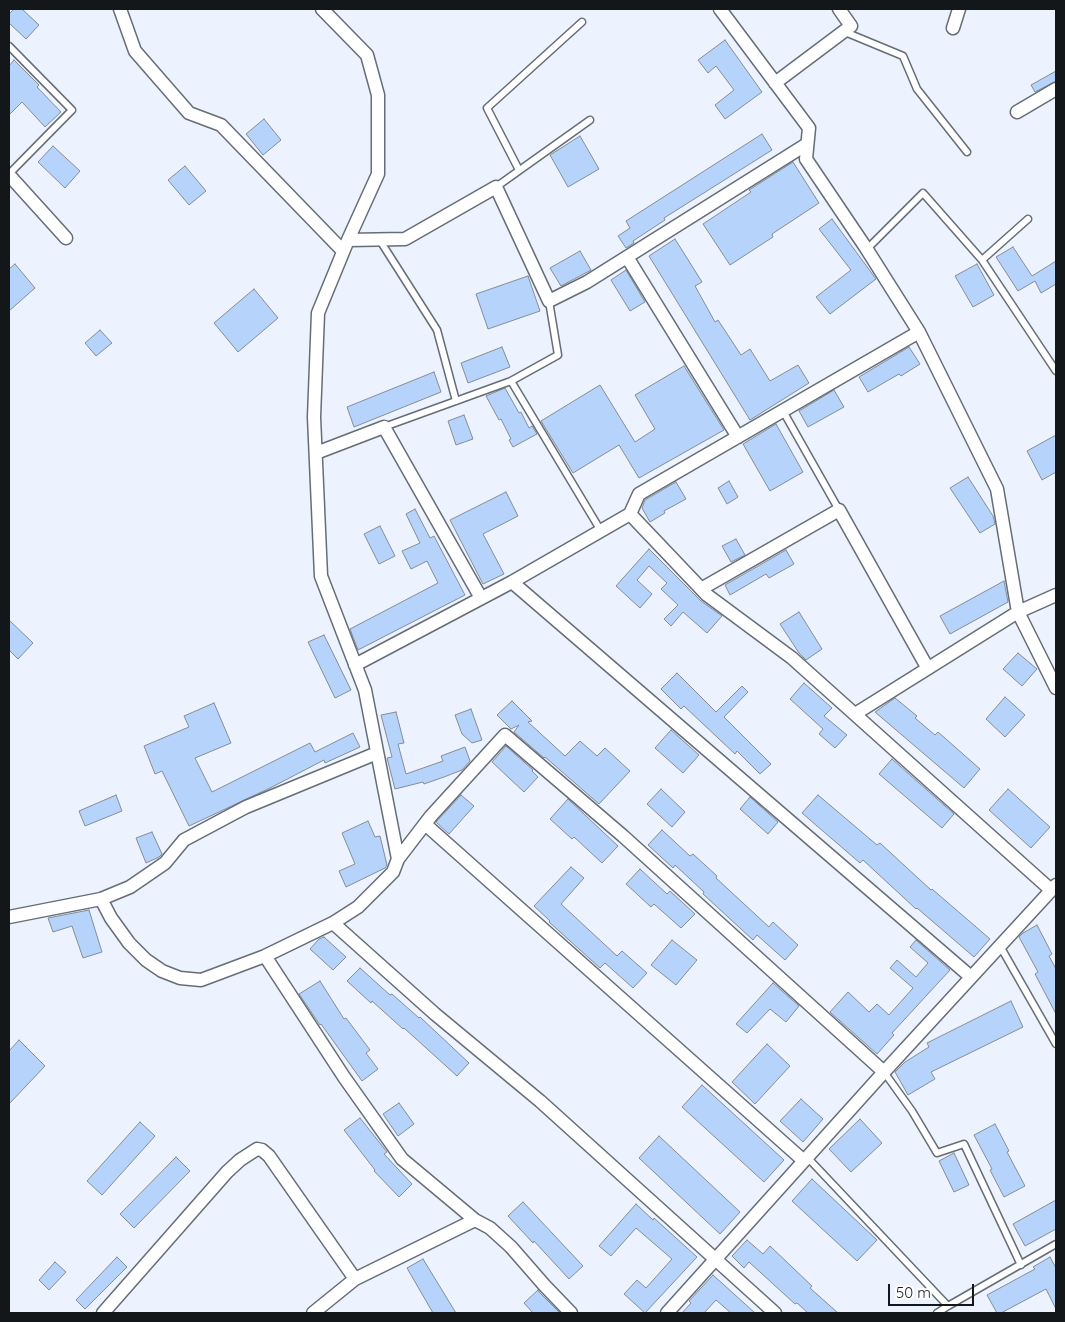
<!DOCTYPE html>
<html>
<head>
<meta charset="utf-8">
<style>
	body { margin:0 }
	#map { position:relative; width:1065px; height:1322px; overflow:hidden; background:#ecf3fe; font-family:Quicksand,sans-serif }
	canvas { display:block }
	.frame { position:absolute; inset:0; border:10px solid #14171a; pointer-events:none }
	.scale { position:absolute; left:888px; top:1284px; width:86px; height:22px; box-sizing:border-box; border:2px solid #14171a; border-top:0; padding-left:6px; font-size:15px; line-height:18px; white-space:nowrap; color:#14171a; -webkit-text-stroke:4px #fff; paint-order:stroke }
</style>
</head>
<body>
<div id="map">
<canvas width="1065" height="1322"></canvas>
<div class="frame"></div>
<div class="scale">50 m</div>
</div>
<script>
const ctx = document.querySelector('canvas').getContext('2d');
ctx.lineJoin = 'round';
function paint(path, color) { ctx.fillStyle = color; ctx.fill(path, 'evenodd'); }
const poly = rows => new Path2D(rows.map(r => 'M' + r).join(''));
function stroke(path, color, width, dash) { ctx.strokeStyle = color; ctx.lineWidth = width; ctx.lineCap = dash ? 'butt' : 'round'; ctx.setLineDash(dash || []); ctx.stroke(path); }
const building = poly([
	[14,9,22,9,39,25,26,39,9,23,9,14,14,9],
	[725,40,762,92,725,119,715,105,734,90,716,66,708,73,698,60,725,40],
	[14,60,39,85,37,87,61,112,45,127,22,102,9,115,9,66,14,60],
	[1056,71,1056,81,1035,92,1031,85,1056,71],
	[264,119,281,140,263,155,246,134,264,119],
	[762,134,772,150,664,218,665,220,633,241,634,243,626,248,618,236,630,228,626,221,762,134],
	[580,136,599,169,568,187,550,155,580,136],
	[53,146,80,171,65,188,38,162,53,146],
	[793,162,819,203,772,234,773,237,730,265,703,224,751,192,749,190,793,162],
	[185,166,206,191,189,205,168,180,185,166],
	[832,219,876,279,830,314,816,297,851,270,819,229,832,219],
	[675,239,702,282,695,286,715,322,718,320,741,355,750,349,770,381,798,365,809,383,750,420,649,256,675,239],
	[1013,247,1032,276,1056,261,1056,284,1041,293,1035,281,1018,291,996,257,1013,247],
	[580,251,591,270,561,286,550,268,580,251],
	[15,264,35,288,9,311,9,269,15,264],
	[977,264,994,295,973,307,955,276,977,264],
	[626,270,645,302,630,311,611,280,626,270],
	[528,276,540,311,488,329,476,294,528,276],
	[254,289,278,318,238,352,214,323,254,289],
	[100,330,112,343,96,356,85,343,100,330],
	[502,347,510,367,468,383,461,363,502,347],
	[909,347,920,364,901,376,899,374,868,392,859,377,909,347],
	[684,366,724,430,639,478,619,445,573,473,541,421,600,385,635,442,655,429,635,395,684,366],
	[434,372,441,392,354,427,347,407,434,372],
	[505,388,519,413,521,412,529,428,532,426,537,434,513,447,509,440,511,439,501,419,499,420,486,396,505,388],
	[834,390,844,407,808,427,799,411,834,390],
	[464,415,473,439,456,445,448,421,464,415],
	[776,424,803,472,770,491,743,444,776,424],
	[1056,435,1056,472,1042,480,1027,451,1056,435],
	[968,477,993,516,995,524,980,533,950,488,968,477],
	[729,481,738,497,727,504,718,488,729,481],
	[676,482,686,499,664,511,665,513,650,522,642,508,645,500,676,482],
	[506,492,518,516,483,534,504,574,483,584,450,520,506,492],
	[415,509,430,538,434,536,465,595,358,650,350,629,438,583,427,561,411,569,402,551,420,543,406,514,415,509],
	[380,526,395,556,379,564,364,534,380,526],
	[736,539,745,555,731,562,722,546,736,539],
	[649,549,701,601,722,616,707,633,683,612,671,626,664,619,678,605,661,589,667,583,649,566,637,580,652,594,640,608,616,586,649,549],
	[786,550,794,564,769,578,766,574,730,595,725,585,786,550],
	[1004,581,1008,602,950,634,940,616,1004,581],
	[799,612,822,649,806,660,799,653,780,624,799,612],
	[9,620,33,643,18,659,9,650,9,620],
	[324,635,351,690,335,698,308,642,324,635],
	[1018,653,1037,669,1022,686,1003,669,1018,653],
	[677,673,716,712,742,686,748,692,724,717,771,764,760,774,737,751,735,754,684,706,681,709,661,689,677,673],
	[804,683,832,708,824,716,847,735,835,748,819,734,823,729,790,699,804,683],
	[1005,697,1025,715,1005,737,986,719,1005,697],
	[895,698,917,716,915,718,935,735,938,732,980,769,964,788,875,712,895,698],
	[512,701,532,721,528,722,565,756,580,741,597,756,605,748,630,771,599,804,545,757,544,758,514,732,519,725,511,729,497,715,512,701],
	[214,703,231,743,195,758,212,792,310,743,315,752,353,733,360,747,325,763,324,760,270,788,189,826,162,771,155,774,144,746,189,727,184,716,214,703],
	[471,709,482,740,472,743,462,734,455,715,471,709],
	[396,712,404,743,398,744,406,774,443,761,441,756,465,747,470,761,462,770,444,777,424,784,423,782,395,789,387,758,392,757,381,715,396,712],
	[671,730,699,755,683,773,655,748,671,730],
	[506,746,533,770,532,771,538,777,524,792,492,762,506,746],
	[892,759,954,814,942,828,879,774,892,759],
	[661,789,685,812,672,827,647,804,661,789],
	[1008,789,1050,827,1031,848,989,810,1008,789],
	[116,795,122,811,85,826,79,811,116,795],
	[461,795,474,806,449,834,436,822,461,795],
	[818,795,877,845,880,843,931,890,932,889,990,939,974,957,917,908,916,909,863,860,860,863,802,813,818,795],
	[750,797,778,822,768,834,740,809,750,797],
	[568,799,618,846,602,863,574,837,572,839,550,819,568,799],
	[368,821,375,837,380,836,387,865,385,868,346,887,339,871,355,864,342,833,368,821],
	[662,830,690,856,693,854,717,876,716,878,769,927,773,922,798,945,785,960,757,935,753,940,703,894,704,892,675,865,673,868,648,845,662,830],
	[152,832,162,854,159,857,146,863,136,838,152,832],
	[571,867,584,878,561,904,617,956,622,951,647,973,633,988,605,963,600,968,549,922,550,921,534,906,571,867],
	[640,869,667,894,670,891,695,914,681,928,654,904,651,907,626,884,640,869],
	[89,910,102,952,83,958,72,926,53,932,48,918,89,910],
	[1037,925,1052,954,1049,956,1056,969,1056,1014,1035,974,1038,972,1019,937,1023,933,1037,925],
	[324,937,346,957,333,970,310,949,319,939,324,937],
	[672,940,697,960,676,985,651,965,672,940],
	[916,940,950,970,892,1033,894,1035,877,1054,830,1012,848,992,869,1012,877,1004,889,1015,913,988,890,968,897,960,916,977,928,963,910,947,916,940],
	[360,968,390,995,392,994,419,1018,420,1017,469,1063,457,1076,404,1028,403,1029,372,1001,371,1003,347,981,360,968],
	[320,981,344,1019,346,1018,370,1050,366,1053,378,1069,362,1081,321,1024,320,1025,299,994,320,981],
	[773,983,799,1006,786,1022,770,1009,747,1033,736,1024,773,983],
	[1011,1001,1023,1027,931,1072,935,1079,908,1095,895,1072,905,1062,929,1047,927,1043,1011,1001],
	[19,1040,45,1066,9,1104,9,1051,19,1040],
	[767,1044,790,1066,755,1104,732,1082,767,1044],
	[702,1085,784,1160,764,1182,682,1107,702,1085],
	[801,1099,823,1119,803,1142,780,1121,801,1099],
	[399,1103,414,1124,398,1136,383,1114,399,1103],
	[360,1118,387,1152,384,1154,412,1184,399,1197,374,1171,375,1170,344,1130,360,1118],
	[860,1119,882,1143,851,1172,829,1149,860,1119],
	[140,1122,155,1136,102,1195,87,1181,140,1122],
	[995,1124,1009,1151,1007,1152,1025,1186,1004,1197,990,1170,992,1169,974,1135,995,1124],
	[659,1136,740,1212,720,1234,639,1158,659,1136],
	[954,1153,969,1185,954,1192,939,1161,954,1153],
	[176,1157,190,1171,134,1228,120,1214,176,1157],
	[812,1179,877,1240,857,1261,792,1201,812,1179],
	[1056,1200,1056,1229,1025,1246,1013,1224,1056,1200],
	[523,1202,583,1266,569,1279,534,1241,533,1243,508,1216,523,1202],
	[636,1204,653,1220,654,1218,697,1257,645,1313,624,1294,637,1280,646,1288,672,1259,636,1228,611,1256,599,1246,636,1204],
	[747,1240,763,1254,770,1246,812,1286,810,1288,838,1313,808,1313,797,1303,795,1304,749,1262,744,1268,732,1256,747,1240],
	[117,1257,127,1267,85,1309,76,1300,117,1257],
	[1050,1257,1056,1268,1056,1309,1046,1289,1001,1313,997,1313,987,1295,1035,1269,1033,1267,1050,1257],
	[423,1259,456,1313,433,1313,407,1268,423,1259],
	[55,1262,66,1272,49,1290,39,1280,55,1262],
	[713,1275,755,1313,731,1313,716,1300,704,1313,682,1313,691,1303,689,1301,713,1275],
	[538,1290,539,1292,560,1313,533,1313,524,1303,538,1290]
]);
paint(building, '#b5d3fb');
stroke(building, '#858c96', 1);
const lane = poly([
	[845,32,903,56,917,89,967,152],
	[9,46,72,110,9,174],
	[519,170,487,108,582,22],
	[496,187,590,120],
	[379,239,437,330,456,401],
	[866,248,871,245,923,193,982,260,1056,371],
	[982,260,1028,219],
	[511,381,558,355,549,301],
	[783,411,839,510],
	[384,427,511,381,601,531],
	[1000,946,1056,1044],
	[884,1072,912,1111,937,1153,964,1144,1021,1265],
	[807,1157,948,1306,937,1313],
	[948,1306,1056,1244]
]);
const street = poly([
	[120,9,135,51,189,113,221,125,343,251],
	[720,9,809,128,806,159,866,248,919,332,997,489,1018,612,1056,688],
	[953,28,959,9],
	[775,83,851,26,839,9],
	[1017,112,1056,89],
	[9,175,66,238],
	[348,240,405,239,496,187,549,301,587,282,807,144],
	[627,257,738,437],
	[316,453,384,427,481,598],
	[630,514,707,595,792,658,1051,890],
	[512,582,971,977],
	[701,589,839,510,927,667],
	[355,665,512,582,630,514,639,494,919,332],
	[855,714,1018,612,1056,595],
	[425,824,804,1161],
	[398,859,431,816,505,735,623,836,884,1072],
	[101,899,111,918,129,943,146,960,162,971,180,978,201,980,265,956,333,923,358,907,393,872,398,859,365,690,321,576,314,417,318,313,348,240,378,174,378,95,367,55,322,9],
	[9,917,101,899,130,887,165,863,184,840,246,807,377,753],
	[333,923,435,1014,540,1101,775,1313],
	[265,956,344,1077,402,1159,475,1220,490,1228,511,1247,545,1286,571,1313],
	[103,1313,227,1172,240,1160,257,1149,262,1150,269,1156,355,1279],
	[313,1313,355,1279,475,1220],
	[667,1313,884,1072,1056,885]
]);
stroke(lane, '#666d76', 9);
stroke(street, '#666d76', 15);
stroke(lane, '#fff', 6);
stroke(street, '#fff', 12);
</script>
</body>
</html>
